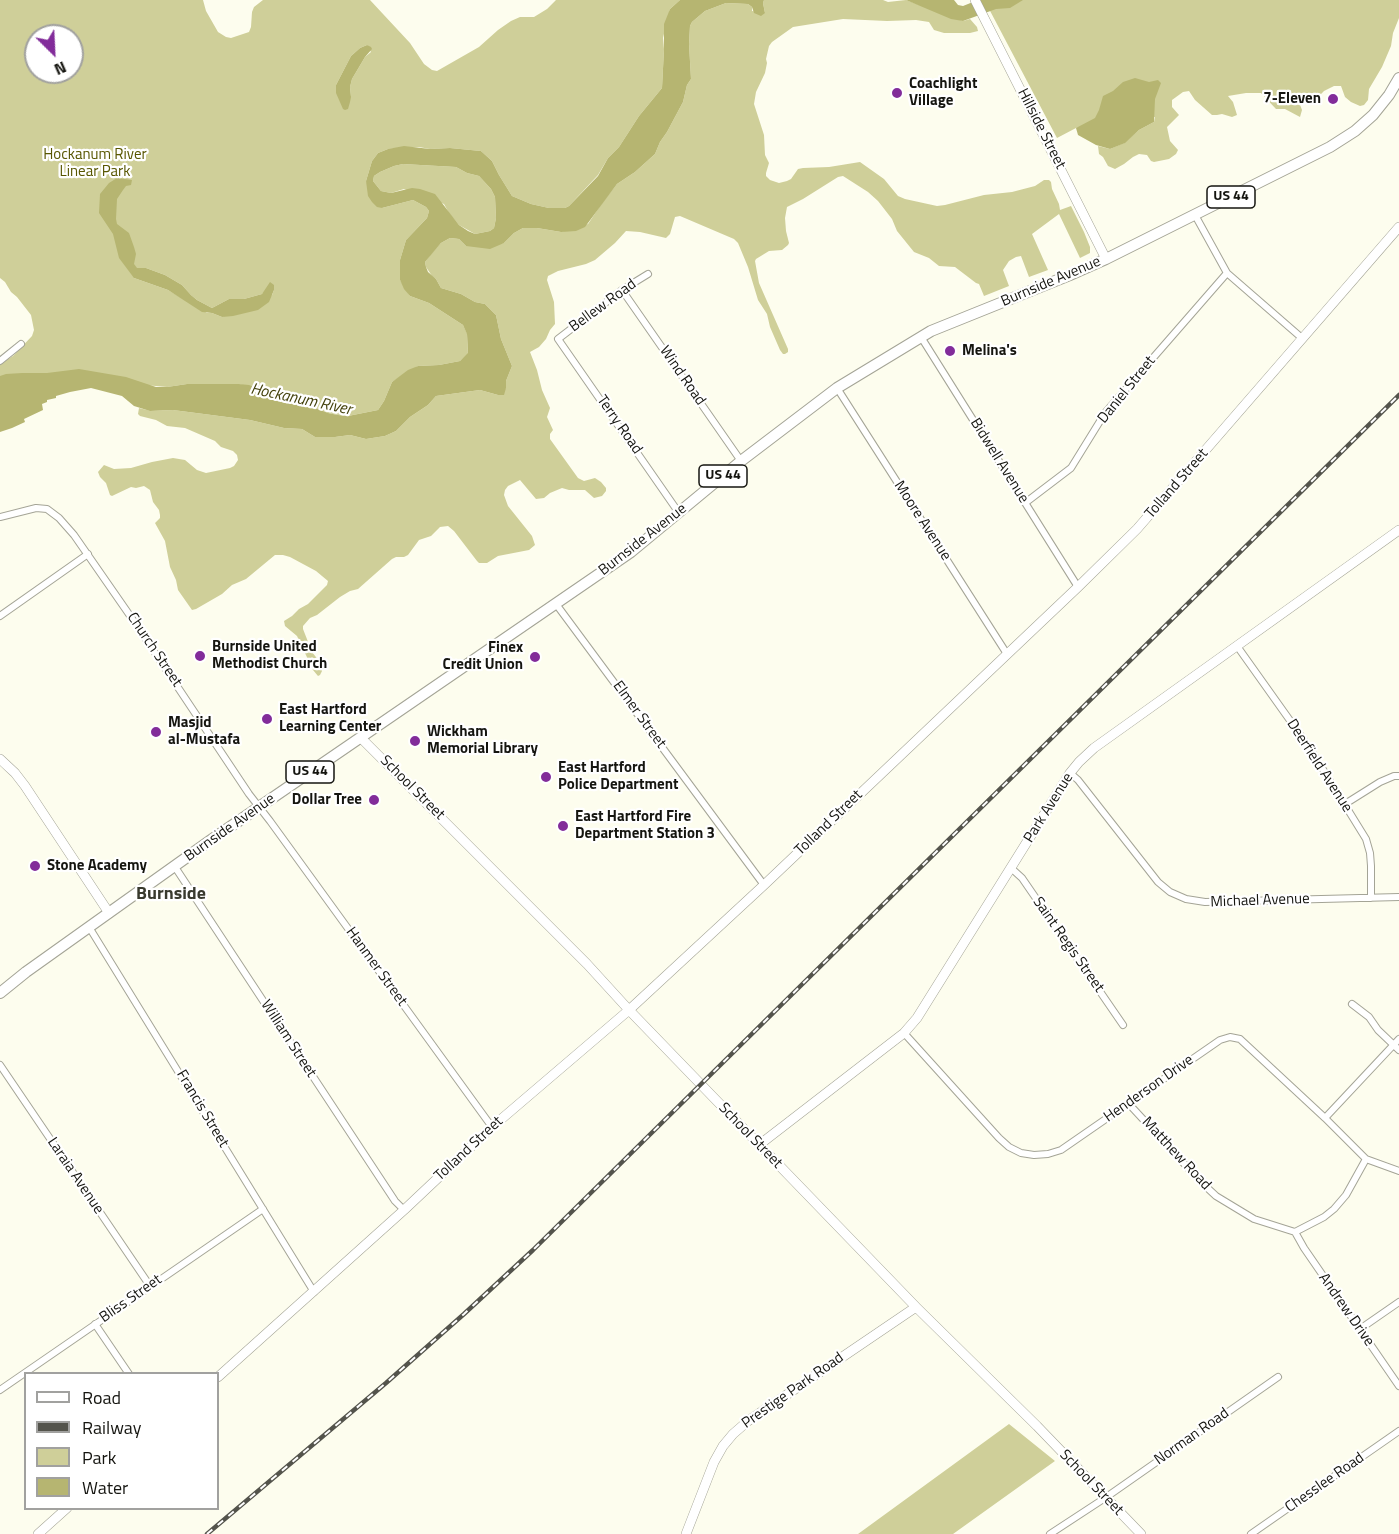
<!DOCTYPE html>
<html>
<head>
<meta charset="utf-8">
<style>
	body { margin:0 }
	#map { position:relative; width:1399px; height:1534px; overflow:hidden; background:#fdfdee; font-family:"Titillium Web",sans-serif }
	canvas { display:block }
	.legend { position:absolute; left:24px; top:1372px; width:195px; height:138px; box-sizing:border-box; background:#fff; border:2px solid #a1a19f; margin:0; padding:8px 10px; list-style:none; font-size:18px; color:#151510 }
	.legend li { display:flex; align-items:center; gap:12px; height:30px }
	.legend b { width:30px; border:2px solid #a1a19f }
	.north { position:absolute; left:24px; top:24px; width:60px; height:60px; box-sizing:border-box; background:#fff; border:2px solid #a1a19f; border-radius:50%; rotate:156deg; font-size:16px; font-weight:700; line-height:24px; text-align:center; color:#151510 }
	.north::after { content:''; display:block; margin:auto; width:21px; height:27px; background:#822c9a; clip-path:polygon(50% 0,100% 100%,50% 72%,0 100%) }
</style>
</head>
<body>
<div id="map">
<canvas width="1399" height="1534"></canvas>
<ul class="legend">
<li><b style="height:8px;background:#fff"></b>Road</li>
<li><b style="height:8px;background:#54544c"></b>Railway</li>
<li><b style="height:16px;background:#cfcf99"></b>Park</li>
<li><b style="height:16px;background:#b6b571"></b>Water</li>
</ul>
<div class="north">N</div>
</div>
<script>
const ctx = document.querySelector('canvas').getContext('2d');
ctx.lineJoin = 'round';
function paint(path, color) { ctx.fillStyle = color; ctx.fill(path, 'evenodd'); }
const poly = rows => new Path2D(rows.map(r => 'M' + r).join(''));
function stroke(path, color, width, dash) { ctx.strokeStyle = color; ctx.lineWidth = width; ctx.lineCap = dash ? 'butt' : 'round'; ctx.setLineDash(dash || []); ctx.stroke(path); }
function label(font, color, halo, rows, align = 'center') {
  ctx.font = font + ' "Titillium Web",sans-serif'; ctx.lineWidth = 4.5; ctx.setLineDash([]); ctx.textBaseline = 'middle'; ctx.strokeStyle = halo; ctx.fillStyle = color; for (const [text, x, y, turn = 0] of rows) {
    ctx.save(); ctx.translate(x, y); ctx.rotate((+turn || 0) * Math.PI / 180); ctx.textAlign = isNaN(turn) ? turn : align; if (halo) ctx.strokeText(text, 0, 0); ctx.fillText(text, 0, 0); ctx.restore();
  }
}
paint(poly([
	[0,0,203,0,206,11,218,32,226,37,231,38,249,32,251,27,252,12,254,7,263,0,370,0,410,43,424,64,432,70,437,71,479,47,498,30,511,21,520,17,534,17,547,9,556,0,680,0,670,9,663,38,664,49,662,88,639,116,619,147,608,158,598,175,569,206,565,208,549,208,531,204,512,196,499,175,492,161,481,151,450,148,430,149,419,147,388,149,378,153,372,161,366,181,382,208,413,200,426,207,429,211,427,218,406,240,400,260,400,280,410,296,429,303,463,325,467,333,468,354,460,361,439,365,418,366,392,382,384,401,378,410,348,416,338,415,328,413,298,401,239,384,187,384,167,387,111,382,0,393,0,364,13,356,32,336,34,330,31,315,17,297,11,292,5,282,0,278],
	[36,36,72,36,72,72,36,72],
	[367,45,371,52,365,57,352,79,350,87,351,97,336,85,351,56,360,48],
	[137,268,146,268,165,275,182,285,191,295,197,300,212,308,229,299,244,299,262,294,266,291,274,290,272,295,222,317,212,313,207,313,168,290,134,278],
	[764,0,883,0,888,2,906,0,963,21,970,19,977,27,978,31,970,33,944,33,934,30,929,22,916,20,887,21,843,19,793,27,772,42,769,46,766,59,767,63,765,73,756,92,754,104,764,135,765,155,769,163,766,173,766,176,770,180,779,183,787,181,791,179,798,169,803,168,829,167,860,162,884,179,898,196,905,199,937,206,945,205,984,195,1012,192,1035,186,1044,180,1049,180,1051,182,1052,189,1059,204,1060,210,1071,206,1084,232,1090,247,1090,253,1080,258,1059,214,1032,234,1048,270,1029,277,1021,256,1016,257,1009,261,1003,270,1009,286,984,296,979,284,976,283,955,267,939,266,929,258,914,252,897,231,892,219,878,201,868,192,843,176,838,177,803,199,787,207,785,218,786,231,789,243,788,245,782,250,769,251,756,259,755,261,759,283,788,349,788,352,785,354,783,354,780,350,770,327,767,314,758,300,748,267,738,243,734,239,680,216,675,217,670,234,666,238,640,232,626,231,615,243,595,260,586,264,558,271,548,276,547,280,554,302,555,324,550,330,546,339,539,347,530,352,537,370,542,390,550,408,547,417,553,430,550,434,550,439,578,478,584,481,595,478,601,482,606,488,606,491,602,496,594,498,585,490,569,490,562,488,550,493,544,498,536,499,520,480,508,486,505,490,504,495,508,506,532,536,535,545,529,550,498,556,487,563,479,563,477,561,454,531,448,526,440,527,431,536,419,540,408,555,404,557,396,557,392,559,358,589,350,591,340,597,317,615,310,618,303,626,303,629,312,652,319,661,322,671,320,675,318,676,313,670,297,636,285,626,284,621,292,616,299,609,308,604,327,585,328,581,316,571,290,557,283,555,275,555,246,579,232,585,222,594,196,609,192,610,178,590,176,580,170,567,165,541,155,523,160,518,160,515,159,510,153,502,150,490,144,486,136,488,131,487,112,496,110,495,106,483,100,477,98,472,104,465,114,469,131,468,152,462,173,458,185,460,197,470,206,473,230,468,234,466,238,460,237,455,233,451,221,447,215,441,185,428,167,426,156,420,140,416,138,414,139,408,151,411,173,410,250,420,284,428,302,429,315,437,335,437,350,435,366,439,385,436,396,431,410,417,428,405,436,396,480,390,498,395,506,388,506,381,512,366,501,339,496,315,485,304,475,302,461,294,441,288,436,279,432,276,426,267,425,262,431,254,441,243,450,238,459,239,466,246,476,246,504,243,514,233,523,228,537,228,561,232,588,224,602,203,617,184,635,172,655,154,660,142,667,132,683,102,687,85,691,79,689,44,690,26,692,22,705,11,726,3,748,4,752,7,752,11,765,13,763,3],
	[986,0,1399,0,1399,18,1393,33,1391,46,1382,67,1369,89,1368,100,1364,105,1360,106,1351,102,1345,97,1341,86,1334,86,1324,91,1319,96,1306,99,1299,102,1302,110,1300,117,1285,109,1276,109,1261,93,1246,93,1228,96,1233,102,1237,115,1232,117,1222,114,1217,115,1212,115,1195,100,1189,91,1183,92,1172,100,1172,107,1179,115,1167,127,1170,141,1178,150,1176,154,1169,159,1154,162,1151,161,1147,155,1139,154,1133,157,1124,164,1115,169,1108,166,1103,157,1099,154,1098,146,1110,149,1124,143,1139,130,1154,122,1155,117,1076,128,1057,138,988,7],
	[403,164,456,167,467,173,479,176,491,189,495,197,496,218,494,228,490,231,475,234,459,225,449,213,444,204,404,189,391,193,381,191,373,181,374,176,380,172,394,166],
	[1009,1424,1055,1461,953,1534,858,1534]
]), '#cfcf99');
paint(poly([
	[680,0,764,0,763,3,765,13,761,16,754,13,752,7,748,4,726,3,705,11,692,22,690,26,689,44,691,79,687,85,683,102,667,132,660,142,655,154,635,172,617,184,585,227,576,231,561,232,537,228,523,228,514,233,504,243,490,249,466,246,459,239,450,238,441,243,425,262,426,267,428,272,436,279,441,288,461,294,475,302,485,304,496,315,501,339,512,366,506,381,506,388,504,395,498,395,480,390,436,396,428,405,410,417,396,431,385,436,366,439,350,435,335,437,315,437,302,429,284,428,250,420,173,410,150,411,134,406,122,396,91,388,70,392,56,396,56,398,47,400,47,402,42,404,43,410,24,419,25,422,12,428,0,432,0,376,6,374,22,373,47,373,79,369,126,377,156,387,167,387,187,384,239,384,249,385,278,396,298,401,328,413,338,415,348,416,378,410,384,401,392,382,408,370,418,366,439,365,460,361,468,353,467,334,463,325,429,303,410,296,404,289,400,280,400,260,406,240,427,218,429,211,426,207,413,200,382,208,377,207,372,202,368,196,366,181,372,161,378,153,388,149,404,146,430,149,450,148,481,151,492,161,499,175,512,196,531,204,549,208,565,208,569,206,598,176,608,158,619,147,639,116,662,88,664,49,664,24,670,9],
	[403,164,456,167,467,173,479,176,491,189,495,197,496,218,494,228,490,231,475,234,468,231,459,225,435,194,420,189,412,188,391,193,381,191,373,181,374,176,380,172,394,166],
	[906,0,954,0,958,5,963,6,978,0,1023,0,1010,8,996,9,963,21,951,19],
	[367,45,371,47,372,49,365,57,352,79,350,87,351,97,350,102,348,109,345,110,343,109,336,93,336,85,351,56,360,48],
	[1135,78,1149,82,1158,80,1161,83,1155,99,1154,122,1139,130,1125,143,1110,149,1096,145,1078,135,1076,128,1095,118,1099,110,1103,96,1113,91,1123,82],
	[117,178,132,180,131,185,126,186,123,190,117,199,116,219,117,224,129,233,134,247,136,254,134,264,137,268,146,268,165,275,182,285,191,295,197,300,212,308,229,299,244,299,262,294,270,282,274,285,274,290,269,302,258,310,233,316,222,317,212,313,202,312,168,290,134,278,119,258,113,234,99,213,100,194,109,183]
]), '#b6b571');
const street = poly([
	[1195,215,1227,273,1303,339],
	[648,274,622,290,558,339,679,513],
	[622,290,741,461],
	[921,337,1078,587],
	[0,361,21,344],
	[837,388,1007,654],
	[1025,503,1071,468,1105,413,1227,273],
	[0,517,36,508,47,509,59,518,74,535,133,620,249,794,270,821,492,1127],
	[556,604,764,885],
	[0,616,88,554],
	[1237,646,1311,750,1366,839,1370,853,1371,866,1371,898],
	[1070,773,1078,780,1158,882,1170,892,1186,899,1205,902,1399,897],
	[1345,804,1380,782,1394,776,1399,776],
	[175,867,395,1201,404,1210],
	[1011,868,1022,878,1123,1025],
	[89,927,314,1292],
	[1352,1004,1369,1017,1378,1030,1399,1050],
	[904,1033,999,1138,1009,1147,1021,1153,1034,1155,1048,1154,1061,1150,1220,1040,1230,1037,1240,1039,1325,1118,1366,1159,1399,1171],
	[0,1065,150,1286],
	[1128,1103,1201,1182,1216,1196,1254,1219,1295,1232,1324,1217,1334,1209,1346,1195,1366,1159],
	[1325,1118,1399,1039],
	[1295,1232,1304,1248,1399,1386],
	[95,1324,129,1374],
	[1360,1329,1399,1302],
	[0,1390,263,1209],
	[1050,1534,1105,1498,1278,1377],
	[1251,1534,1399,1431]
]);
const secondary = poly([
	[975,0,1106,259],
	[361,738,587,964,629,1010,916,1307,1037,1426,1141,1534],
	[0,759,15,773,25,786,109,913],
	[759,1145,904,1033,917,1018,1070,773,1079,762,1094,748,1399,530],
	[218,1377,404,1210,492,1127,629,1010,764,885,1078,587,1137,529,1399,227],
	[38,1534,67,1508],
	[686,1534,714,1462,723,1446,733,1434,748,1421,916,1307]
]);
const primary = poly([
	[0,993,26,972,211,840,631,552,741,461,837,388,931,331,1070,275,1106,259,1330,147,1355,131,1373,115,1389,95,1399,78]
]);
stroke(street, '#a4a496', 8);
stroke(secondary, '#a4a496', 10);
stroke(primary, '#a4a496', 12);
stroke(street, '#fff', 6);
stroke(secondary, '#fff', 9);
stroke(primary, '#fff', 10);
const rail = poly([
	[207,1534,386,1383,464,1314,533,1250,1399,395]
]);
stroke(rail, '#54544c', 4.5);
stroke(rail, '#fff', 2, [7]);
for (const [x, y, r, color] of [
	[897,93,6,"#822c9a"],
	[1333,99,6,"#822c9a"],
	[950,351,6,"#822c9a"],
	[200,656,6,"#822c9a"],
	[535,657,6,"#822c9a"],
	[267,719,6,"#822c9a"],
	[156,732,6,"#822c9a"],
	[415,741,6,"#822c9a"],
	[546,777,6,"#822c9a"],
	[374,800,6,"#822c9a"],
	[563,826,6,"#822c9a"],
	[35,866,6,"#822c9a"]
]) { const dot = new Path2D(); dot.arc(x, y, r, 0, 2 * Math.PI); ctx.fillStyle = color; ctx.fill(dot); stroke(dot, '#fff', 2); }
for (const [x, y, w] of [
	[1231,197,48],
	[723,476,48],
	[310,772,48]
]) { const box = new Path2D(); box.roundRect(x - w / 2, y - 11, w, 22, 4.5); ctx.fillStyle = '#fff'; ctx.fill(box); stroke(box, '#151510', 1.5); }
label('bold 14px', '#151510', null, [
	["US 44",1231,197],
	["US 44",723,476],
	["US 44",310,772]
]);
label('bold 15px', '#151510', '#fff', [
	["Coachlight",909,84],
	["Village",909,101],
	["7-Eleven",1321,99,"right"],
	["Melina's",962,351],
	["Burnside United",212,647],
	["Methodist Church",212,664],
	["Finex",523,648,"right"],
	["Credit Union",523,665,"right"],
	["East Hartford",279,710],
	["Learning Center",279,727],
	["Masjid",168,723],
	["al-Mustafa",168,740],
	["Wickham",427,732],
	["Memorial Library",427,749],
	["East Hartford",558,768],
	["Police Department",558,785],
	["Dollar Tree",362,800,"right"],
	["East Hartford Fire",575,817],
	["Department Station 3",575,834],
	["Stone Academy",47,866]
], 'left');
label('15px', '#151510', '#fff', [
	["Hillside Street",1041,129,63],
	["Burnside Avenue",1051,282,-23],
	["Bellew Road",603,306,-36],
	["Wind Road",682,376,55],
	["Daniel Street",1127,390,-51],
	["Terry Road",619,425,55],
	["Bidwell Avenue",999,461,58],
	["Tolland Street",1177,484,-49],
	["Moore Avenue",922,521,57],
	["Burnside Avenue",643,540,-38],
	["Church Street",154,650,56],
	["Elmer Street",639,715,54],
	["Deerfield Avenue",1319,766,57],
	["School Street",412,788,45],
	["Park Avenue",1049,808,-58],
	["Tolland Street",829,823,-44],
	["Burnside Avenue",230,828,-35],
	["Michael Avenue",1260,901,-2],
	["Saint Regis Street",1068,945,55],
	["Hanmer Street",376,967,54],
	["William Street",288,1039,57],
	["Henderson Drive",1149,1089,-35],
	["Francis Street",202,1109,59],
	["School Street",750,1136,46],
	["Tolland Street",469,1149,-43],
	["Matthew Road",1176,1154,47],
	["Laraia Avenue",75,1176,56],
	["Bliss Street",131,1299,-35],
	["Andrew Drive",1346,1310,55],
	["Prestige Park Road",793,1391,-35],
	["Norman Road",1192,1437,-35],
	["School Street",1091,1483,46],
	["Chesslee Road",1325,1483,-35]
]);
label('15px', '#585600', '#fff', [
	["Hockanum River",95,155],
	["Linear Park",95,172]
]);
label('italic 16px', '#43410c', '#fff', [
	["Hockanum River",301,400,12]
]);
label('bold 18px', '#393a2e', '#fff', [
	["Burnside",171,895]
]);
</script>
</body>
</html>
